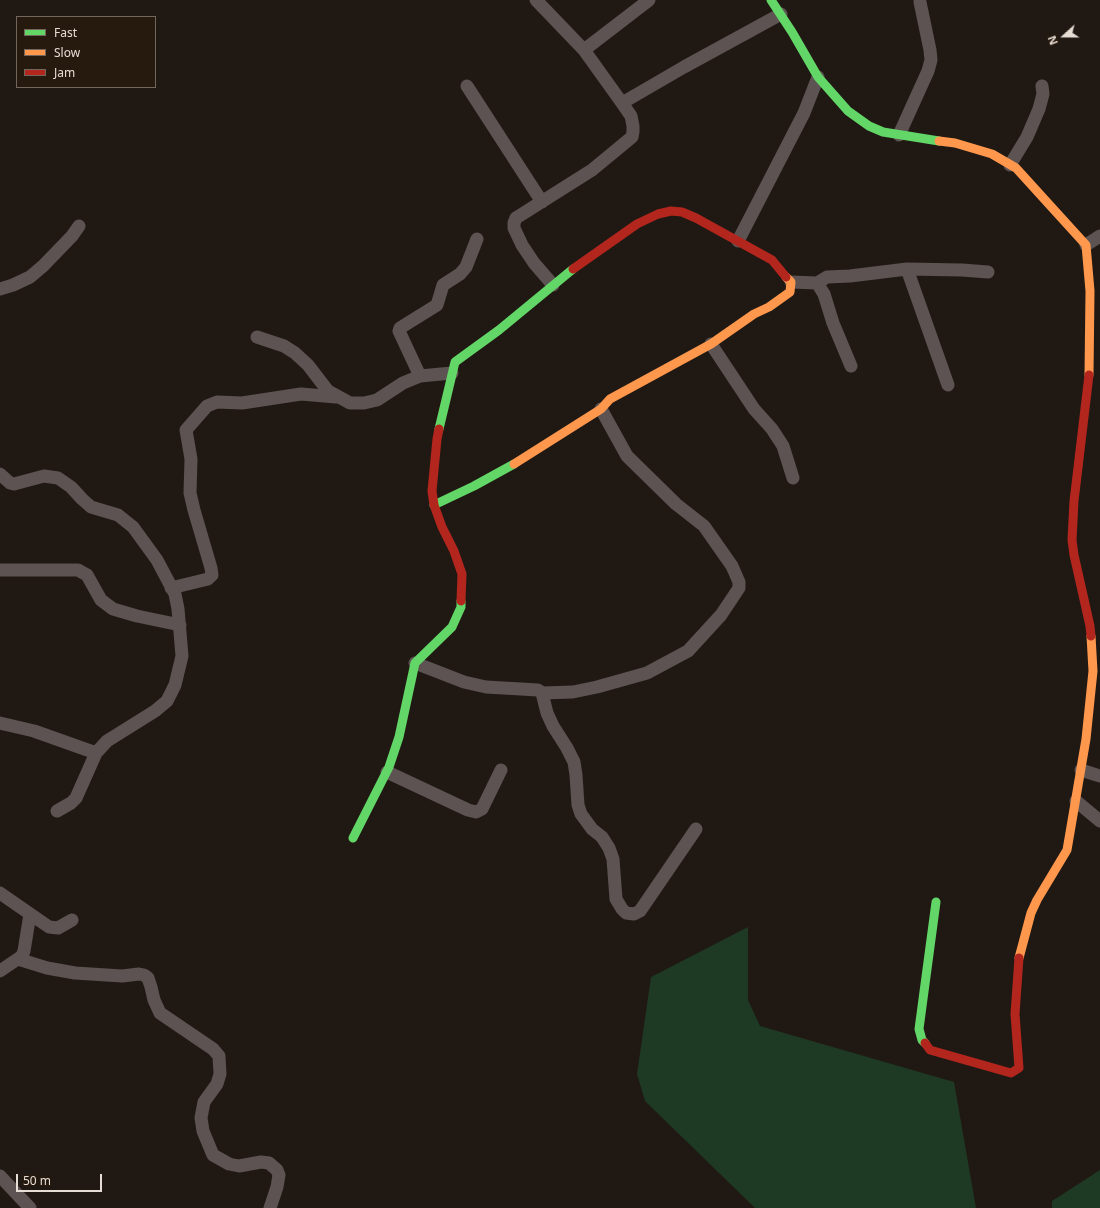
<!DOCTYPE html>
<html>
<head>
<meta charset="utf-8">
<style>
	body { margin:0 }
	#map { position:relative; width:1100px; height:1208px; overflow:hidden; background:#201913; font-family:"Noto Sans",sans-serif }
	canvas { display:block }
	.legend { position:absolute; left:16px; top:16px; width:140px; height:72px; box-sizing:border-box; background:#26190d; border:1px solid #73675d; margin:0; padding:5px 7px; list-style:none; font-size:12px; color:#e6ddd5 }
	.legend li { display:flex; align-items:center; gap:8px; height:20px }
	.legend b { width:20px; border:1px solid #73675d }
	.north { position:absolute; left:1044px; top:16px; width:40px; height:40px; -webkit-text-stroke:3px #26190d; paint-order:stroke; rotate:249deg; font-size:11px; font-weight:700; line-height:16px; text-align:center; color:#e6ddd5 }
	.north::after { content:''; display:block; margin:auto; width:14px; height:18px; background:#e6ddd5; clip-path:polygon(50% 0,100% 100%,50% 72%,0 100%) }
	.scale { position:absolute; left:16px; top:1174px; width:86px; height:18px; box-sizing:border-box; border:2px solid #e6ddd5; border-top:0; padding-left:5px; font-size:12px; line-height:14px; white-space:nowrap; color:#e6ddd5; -webkit-text-stroke:3px #26190d; paint-order:stroke }
</style>
</head>
<body>
<div id="map">
<canvas width="1100" height="1208"></canvas>
<ul class="legend">
<li><b style="height:5px;background:#63d668"></b>Fast</li>
<li><b style="height:5px;background:#ff974d"></b>Slow</li>
<li><b style="height:5px;background:#b3261e"></b>Jam</li>
</ul>
<div class="north">N</div>
<div class="scale">50 m</div>
</div>
<script>
const ctx = document.querySelector('canvas').getContext('2d');
ctx.lineJoin = 'round';
function paint(path, color) { ctx.fillStyle = color; ctx.fill(path, 'evenodd'); }
const poly = rows => new Path2D(rows.map(r => 'M' + r).join(''));
function stroke(path, color, width, dash) { ctx.strokeStyle = color; ctx.lineWidth = width; ctx.lineCap = dash ? 'butt' : 'round'; ctx.setLineDash(dash || []); ctx.stroke(path); }
paint(poly([
	[748,927,748,1000,760,1026,954,1082,976,1208,755,1208,645,1101,637,1074,651,977],
	[1100,1170,1100,1208,1052,1208,1052,1201]
]), '#1e3924');
stroke(poly([
	[536,0,584,50,622,103,631,116,633,126,633,132,632,137,592,170,516,218,514,223,514,228,522,245,534,263,553,285],
	[584,50,649,0],
	[467,86,542,202],
	[622,103,684,67,781,14],
	[899,135,928,71,931,60,930,50,920,2],
	[1010,165,1027,137,1039,109,1043,94,1042,86],
	[738,241,804,113,818,77],
	[1086,245,1100,236],
	[907,269,948,385],
	[791,282,817,283,824,294,833,323,851,366],
	[817,283,827,277,850,276,907,269,962,270,988,272],
	[0,289,13,285,30,277,43,266,72,236,79,226],
	[257,337,284,346,295,353,308,365,328,391,350,403,364,403,377,400,403,383,420,376,452,373],
	[711,344,754,409,772,429,783,446,793,478],
	[420,376,399,331,400,328,437,305,443,285,460,274,466,267,477,239],
	[0,474,10,483,14,484,44,476,58,478,71,487,82,499,91,507,118,515,133,527,157,560,175,594,178,609,182,656,175,685,167,701,155,711,107,741,96,753,76,798,71,803,57,811],
	[0,570,78,570,87,575,101,600,113,609,137,616,180,625],
	[171,588,208,579,212,575,211,568,194,510,190,493,191,459,186,430,207,406,217,402,242,403,301,394,336,397],
	[415,663,464,682,486,687,538,690,542,693,573,692,597,687,647,673,688,651,721,615,739,588,739,582,732,566,704,526,676,504,627,456,601,409],
	[542,693,547,713,553,726,567,748,574,762,576,775,578,805,581,814,592,829,602,837,609,848,613,859,616,899,622,909,626,913,634,914,640,911,696,829],
	[0,723,34,731,96,753],
	[1081,770,1100,776],
	[387,772,468,810,476,812,482,809,501,770],
	[1076,801,1100,821],
	[0,893,49,927,58,928,72,920],
	[18,959,47,968,75,973,122,976,139,974,144,975,148,978,151,987,154,1000,160,1013,213,1049,219,1056,220,1074,217,1084,204,1102,201,1118,203,1131,213,1155,229,1164,239,1166,261,1162,269,1163,277,1170,279,1175,277,1187,270,1208],
	[0,971,22,956,24,951,30,914],
	[0,1176,30,1208]
]), '#5c5352', 13);
stroke(poly([
	[771,0,792,32,818,77,848,111,869,126,883,132,939,141],
	[439,429,455,362,499,330,573,269],
	[434,505,474,486,514,464],
	[353,838,389,767,399,737,415,663,452,627,461,607,461,601],
	[925,1043,922,1040,919,1029,936,902]
]), '#63d668', 9);
stroke(poly([
	[939,141,955,143,992,154,1016,168,1086,245,1090,291,1089,375],
	[514,464,601,409,610,399,711,344,754,314,769,307,790,292,791,282,786,277],
	[1019,958,1031,913,1037,900,1067,850,1086,739,1093,671,1091,636]
]), '#ff974d', 9);
stroke(poly([
	[573,269,637,224,658,214,671,211,682,212,696,218,772,260,786,277],
	[1089,375,1074,501,1072,540,1074,555,1090,626,1091,636],
	[439,429,437,439,432,491,434,505,442,527,454,551,462,574,461,601],
	[925,1043,930,1050,1011,1073,1019,1068,1015,1014,1019,958]
]), '#b3261e', 9);
</script>
</body>
</html>
